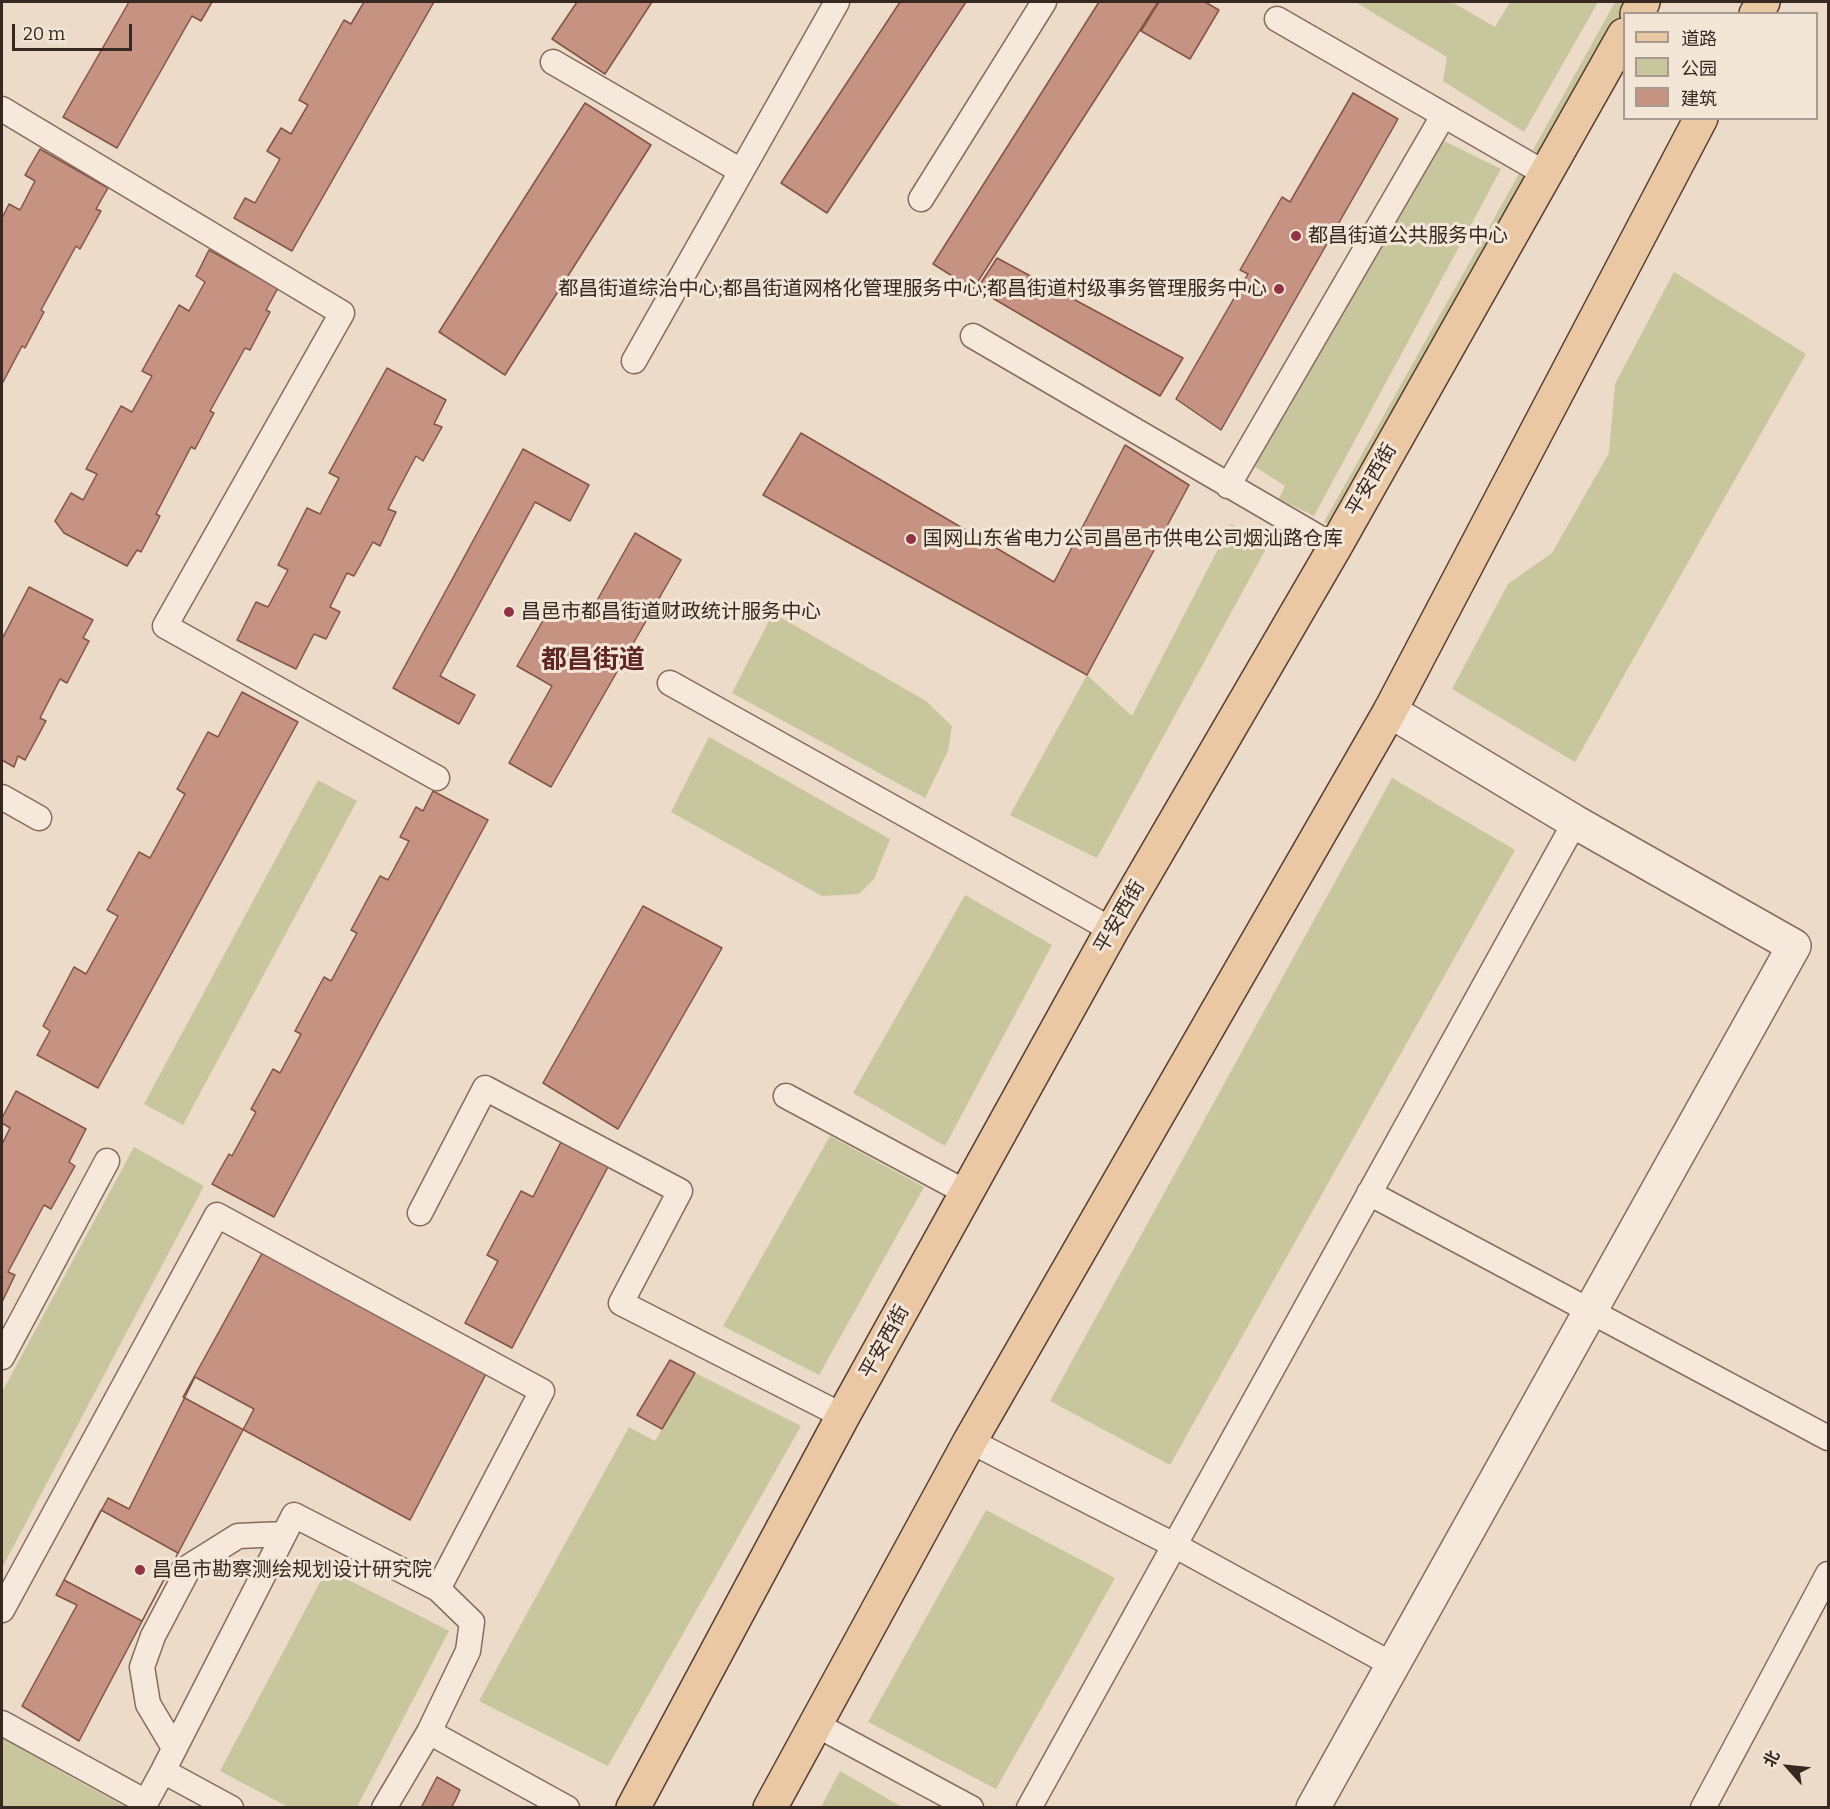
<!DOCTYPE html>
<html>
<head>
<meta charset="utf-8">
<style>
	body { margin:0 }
	#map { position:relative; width:1830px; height:1809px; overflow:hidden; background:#ebdbc8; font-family:Bitter,"Noto Sans SC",serif }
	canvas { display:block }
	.frame { position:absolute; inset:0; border:3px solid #372821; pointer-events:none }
	.legend { position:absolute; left:1623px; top:12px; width:195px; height:108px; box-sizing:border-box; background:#f3e6d7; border:2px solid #a89a8e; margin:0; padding:8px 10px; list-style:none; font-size:18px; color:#372821 }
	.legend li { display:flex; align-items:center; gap:12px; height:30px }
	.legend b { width:30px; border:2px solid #a89a8e }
	.north { position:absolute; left:1758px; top:1737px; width:60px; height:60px; -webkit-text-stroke:4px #f3e6d7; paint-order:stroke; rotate:297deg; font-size:16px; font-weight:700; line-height:24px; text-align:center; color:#372821 }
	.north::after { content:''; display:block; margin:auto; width:21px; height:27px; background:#372821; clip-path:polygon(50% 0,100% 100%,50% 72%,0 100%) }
	.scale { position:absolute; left:12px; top:24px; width:120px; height:27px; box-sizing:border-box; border:3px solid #372821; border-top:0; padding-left:8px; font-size:18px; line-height:21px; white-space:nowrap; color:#372821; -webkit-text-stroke:4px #f3e6d7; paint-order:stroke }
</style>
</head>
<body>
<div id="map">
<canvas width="1830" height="1809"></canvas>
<div class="frame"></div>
<ul class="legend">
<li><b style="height:8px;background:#ebc8a4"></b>道路</li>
<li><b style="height:16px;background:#c8c69d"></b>公园</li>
<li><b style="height:16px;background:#c69281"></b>建筑</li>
</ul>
<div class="north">北</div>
<div class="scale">20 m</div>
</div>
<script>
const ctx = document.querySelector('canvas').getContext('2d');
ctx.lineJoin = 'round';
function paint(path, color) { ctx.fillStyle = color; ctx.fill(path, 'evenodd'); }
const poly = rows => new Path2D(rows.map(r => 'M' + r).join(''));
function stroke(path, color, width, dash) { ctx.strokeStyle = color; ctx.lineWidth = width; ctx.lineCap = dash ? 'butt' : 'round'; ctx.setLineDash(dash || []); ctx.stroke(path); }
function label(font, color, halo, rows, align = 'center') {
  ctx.font = font + ' Bitter,"Noto Sans SC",serif'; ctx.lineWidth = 6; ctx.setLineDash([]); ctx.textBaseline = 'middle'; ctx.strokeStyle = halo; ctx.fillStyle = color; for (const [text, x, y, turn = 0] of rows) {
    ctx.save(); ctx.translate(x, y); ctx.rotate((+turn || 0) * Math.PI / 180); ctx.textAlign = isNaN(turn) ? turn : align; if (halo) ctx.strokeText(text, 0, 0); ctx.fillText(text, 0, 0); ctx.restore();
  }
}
paint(poly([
	[1355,2,1452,2,1495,27,1510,2,1598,2,1524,132,1443,81,1447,57],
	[1615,2,1630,2,1546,156,1533,150],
	[1440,139,1501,169,1314,516,1279,499,1285,486,1254,466],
	[1520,172,1532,177,1334,526,1324,522],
	[1674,272,1806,354,1575,762,1452,689,1508,584,1552,553,1609,453,1615,384],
	[1231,524,1268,545,1097,858,1010,815,1087,675,1132,716],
	[773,613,926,701,952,726,948,751,925,798,732,693],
	[709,737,890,839,874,879,859,894,822,896,671,812],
	[1392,778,1515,850,1170,1465,1050,1401],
	[318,780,357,801,183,1125,144,1104],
	[965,895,1052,945,945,1146,853,1093],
	[830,1136,924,1187,819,1375,723,1326],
	[134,1147,204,1186,2,1568,2,1392],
	[695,1373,801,1426,608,1766,479,1701,629,1427,655,1441],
	[986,1510,1115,1578,996,1789,868,1722],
	[327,1569,449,1631,357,1807,288,1807,220,1771],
	[2,1738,78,1781,126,1807,2,1807],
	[840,1771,902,1807,821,1807]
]), '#c8c69d');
const building = poly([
	[129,2,212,2,201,21,192,16,117,148,63,117,129,2],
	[364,2,434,2,292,251,234,218,245,198,255,203,280,159,267,151,281,128,291,134,308,105,299,100,344,20,351,24,364,2],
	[577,2,652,2,605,74,552,39,577,2],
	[900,2,966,2,827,213,781,183,900,2],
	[1099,2,1158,2,973,289,933,264,1099,2],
	[1159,2,1205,2,1219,10,1190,59,1141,31,1159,2],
	[1353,93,1398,119,1221,430,1176,399,1248,274,1240,270,1282,197,1290,202,1353,93],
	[585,103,651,145,505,375,439,332,585,103],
	[40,149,108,188,96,209,101,211,80,249,76,246,41,310,44,312,25,348,22,346,2,384,2,218,9,204,20,210,35,181,25,175,40,149],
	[209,250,278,288,266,310,270,312,250,350,245,348,210,411,214,413,195,449,191,447,156,514,160,516,141,552,137,550,127,566,64,533,55,521,71,493,83,500,97,474,86,469,121,406,132,412,152,376,142,371,179,305,189,311,205,282,196,276,209,250],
	[997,258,1183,358,1160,396,977,289,997,258],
	[387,368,446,400,434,424,442,427,423,461,416,456,388,509,396,512,380,546,373,542,354,576,347,573,330,607,340,612,326,639,314,634,296,669,237,640,256,602,268,607,288,570,278,565,307,508,320,514,339,478,329,473,387,368],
	[801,433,1054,582,1125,445,1189,485,1087,675,763,495,801,433],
	[523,449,589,485,570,521,535,502,440,676,475,695,459,724,393,688,523,449],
	[635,533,681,560,551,787,509,763,552,686,517,666,554,601,586,620,635,533],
	[29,587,93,620,83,638,89,641,67,683,60,679,40,718,46,721,25,760,18,756,14,767,2,760,2,639,29,587],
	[242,692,298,722,98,1088,37,1055,50,1031,43,1026,74,967,86,974,118,916,107,910,139,852,150,858,185,794,177,789,208,732,218,737,242,692],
	[433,791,488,820,274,1217,212,1184,229,1154,232,1156,256,1112,251,1109,273,1069,280,1073,301,1034,295,1031,324,977,331,981,357,933,351,930,380,876,388,880,409,841,400,837,416,807,423,811,433,791],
	[643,906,722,948,618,1129,543,1083,643,906],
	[16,1091,86,1129,69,1162,75,1166,51,1209,44,1205,8,1272,15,1275,2,1302,2,1144,10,1128,2,1123,2,1118,16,1091],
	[562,1140,609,1165,512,1348,465,1323,498,1261,487,1255,521,1191,533,1197,562,1140],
	[265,1248,487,1372,410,1520,183,1397,265,1248],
	[670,1360,695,1373,662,1429,637,1415,670,1360],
	[195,1377,254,1409,79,1741,22,1706,77,1605,56,1595,108,1498,129,1509,195,1377],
	[101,1510,178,1553,142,1621,64,1580,101,1510],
	[437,1777,460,1790,455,1801,451,1808,421,1808,437,1777]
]);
paint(building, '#c69281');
stroke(building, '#835446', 1.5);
const lane = poly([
	[1277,19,1546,174],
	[553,62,741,171],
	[2,109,342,313,165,626,437,778],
	[921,199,1044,2],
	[973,336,1335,547],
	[634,361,837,2],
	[1228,486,1443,116],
	[670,683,1112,930],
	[2,797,39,818],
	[786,1096,967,1193],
	[1369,1193,1828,1438],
	[420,1213,485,1088,680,1191,621,1303,843,1416],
	[2,1357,107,1161],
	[970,1441,1174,1545,1393,1665],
	[2,1610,217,1215,542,1391,438,1589],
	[2,1723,146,1802,163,1771],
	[815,1724,971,1808],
	[429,1732,567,1808],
	[173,1746,148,1704,142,1667,153,1636,190,1566,238,1536,284,1534],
	[231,1808,163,1771,294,1515,438,1589,472,1622,468,1651,429,1732,384,1808],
	[1029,1808,1575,822],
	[1703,1808,1828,1574]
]);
const street = poly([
	[1313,1808,1794,946,1575,822,1390,711]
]);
const primary = poly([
	[1637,14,1643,2],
	[1756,14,1763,2],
	[633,1808,843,1416,1112,930,1335,547,1624,35],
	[770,1808,970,1441,1390,711,1701,118]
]);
stroke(lane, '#866c5e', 27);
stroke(street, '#866c5e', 36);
stroke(primary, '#543c32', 36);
stroke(lane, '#f6e9db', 24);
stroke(street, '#f6e9db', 33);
stroke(primary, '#ebc8a4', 33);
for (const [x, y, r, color] of [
	[1296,236,6,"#903344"],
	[1279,289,6,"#903344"],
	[911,539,6,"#903344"],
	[509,612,6,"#903344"],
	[140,1570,6,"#903344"]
]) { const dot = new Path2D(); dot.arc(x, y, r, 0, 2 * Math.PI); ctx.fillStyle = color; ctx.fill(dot); stroke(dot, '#f3e6d7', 2); }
label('20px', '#372821', '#f3e6d7', [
	["都昌街道公共服务中心",1308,236],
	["都昌街道综治中心;都昌街道网格化管理服务中心;都昌街道村级事务管理服务中心",1267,289,"right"],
	["国网山东省电力公司昌邑市供电公司烟汕路仓库",923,539],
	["昌邑市都昌街道财政统计服务中心",521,612],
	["昌邑市勘察测绘规划设计研究院",152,1570]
], 'left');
label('20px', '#372821', '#f3e6d7', [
	["平安西街",1372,480,-60],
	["平安西街",1120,917,-60],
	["平安西街",885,1342,-61]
]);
label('bold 26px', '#602624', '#f3e6d7', [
	["都昌街道",593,661]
]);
</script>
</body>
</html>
